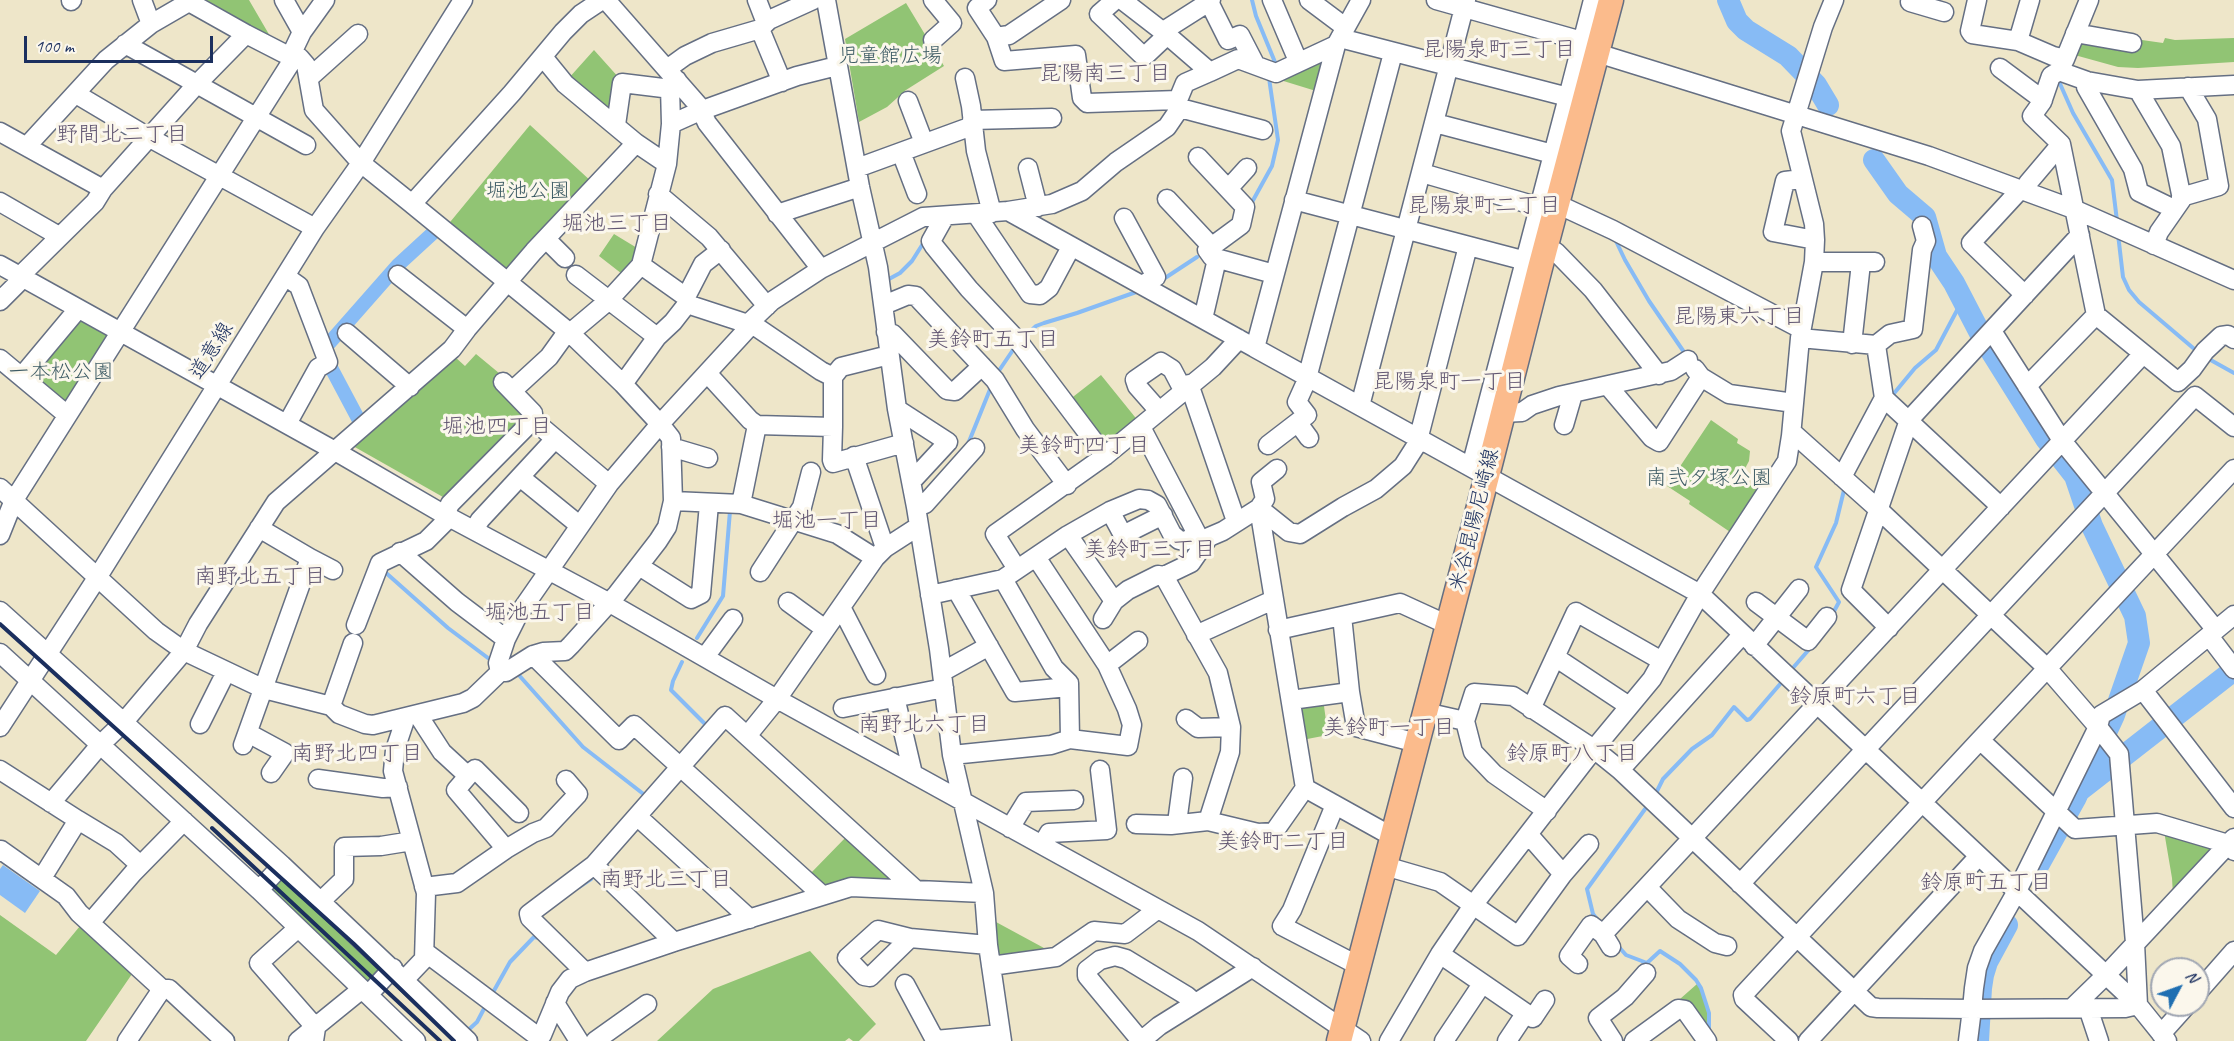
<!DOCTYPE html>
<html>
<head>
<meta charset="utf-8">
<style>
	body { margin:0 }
	#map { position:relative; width:2234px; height:1041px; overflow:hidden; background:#eee6c9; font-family:Caveat,sans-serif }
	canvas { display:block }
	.north { position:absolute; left:2150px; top:957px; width:60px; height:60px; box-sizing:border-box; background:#fbf7ec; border:2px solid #a1a7b3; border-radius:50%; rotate:49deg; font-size:16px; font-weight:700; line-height:24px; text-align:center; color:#1b2f5e }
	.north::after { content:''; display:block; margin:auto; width:21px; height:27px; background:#1f6fb2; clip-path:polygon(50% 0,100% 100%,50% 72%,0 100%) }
	.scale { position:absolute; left:24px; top:36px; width:189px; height:27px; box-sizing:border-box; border:3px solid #1b2f5e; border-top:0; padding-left:8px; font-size:18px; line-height:21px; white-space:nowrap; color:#1b2f5e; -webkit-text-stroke:4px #fbf7ec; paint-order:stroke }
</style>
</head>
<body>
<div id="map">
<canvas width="2234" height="1041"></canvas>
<div class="north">N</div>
<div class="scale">100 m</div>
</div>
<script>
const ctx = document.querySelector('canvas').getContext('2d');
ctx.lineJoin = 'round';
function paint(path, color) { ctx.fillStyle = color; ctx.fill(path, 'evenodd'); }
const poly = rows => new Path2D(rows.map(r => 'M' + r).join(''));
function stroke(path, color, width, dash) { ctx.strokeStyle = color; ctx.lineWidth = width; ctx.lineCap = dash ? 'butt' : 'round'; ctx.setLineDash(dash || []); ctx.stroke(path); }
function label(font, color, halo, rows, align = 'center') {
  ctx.font = font + ' Caveat,"Klee One",sans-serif'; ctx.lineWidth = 6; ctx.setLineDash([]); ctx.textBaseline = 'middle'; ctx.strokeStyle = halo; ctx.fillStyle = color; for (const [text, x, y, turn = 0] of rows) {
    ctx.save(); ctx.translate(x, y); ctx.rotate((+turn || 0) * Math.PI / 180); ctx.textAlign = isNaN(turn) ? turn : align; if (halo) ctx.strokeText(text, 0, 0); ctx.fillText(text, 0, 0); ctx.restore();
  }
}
paint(poly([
	[198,0,249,0,274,43],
	[906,3,944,66,906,90,887,107,859,122,845,39],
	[2076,37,2135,39,2163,43,2165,38,2175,40,2234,38,2234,62,2138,68,2118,67,2071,54],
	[594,50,620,79,614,115,568,79],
	[1325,56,1316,91,1277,79],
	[530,125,593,183,508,273,446,227],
	[614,234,642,251,626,277,599,256],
	[75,317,111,335,69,405,30,372],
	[476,354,505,378,530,416,450,501,353,446,455,357,465,366],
	[1101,375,1139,422,1104,446,1069,400],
	[1711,420,1738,439,1737,443,1750,451,1749,461,1740,478,1764,495,1736,536,1689,504,1690,501,1667,486],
	[1323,699,1328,735,1302,740,1298,703],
	[2164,831,2215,847,2173,895,2172,878],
	[848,835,894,880,828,888,809,875],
	[283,873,385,968,368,987,267,890],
	[0,915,56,955,80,926,132,974,86,1041,0,1041],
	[996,922,1044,948,1040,956,999,961],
	[810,951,876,1024,859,1041,853,1041,849,1038,845,1041,657,1041,713,989],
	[1697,984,1700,988,1708,1012,1709,1019,1703,1028,1680,999]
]), '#91c474');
paint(poly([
	[3,865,40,891,25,913,0,895,0,869]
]), '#87bbf5');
stroke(poly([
	[1252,0,1256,16,1277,67],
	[2057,77,2073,113,2112,180,2117,221],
	[1251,204,1272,166,1278,140,1269,78],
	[2118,234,2123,277,2129,290,2139,302,2199,353],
	[1615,239,1625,260,1649,301,1686,355],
	[889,279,900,273,912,261,924,242],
	[1162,280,1197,257],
	[1022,339,1036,326,1044,323,1077,313,1139,291],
	[2207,358,2234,373],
	[996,375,1015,347],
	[1891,397,1915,368,1936,350,1963,299],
	[968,444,991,387],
	[385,572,448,628,492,661],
	[1832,615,1839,602,1816,567,1836,523,1845,486],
	[697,638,723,596,730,511],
	[682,662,673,681,671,690,706,725,703,728],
	[1792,669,1812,646],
	[517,673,583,747,646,796],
	[1655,795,1663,779,1692,749,1712,735,1734,707,1747,720,1750,719,1781,683],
	[579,887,591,879],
	[1597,919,1593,914,1587,889,1648,805],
	[1618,946,1626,955,1647,963,1660,951,1680,964,1696,980,1701,988,1709,1013,1709,1029],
	[491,996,510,962,534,937,539,938],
	[465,1033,477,1022,486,1005]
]), '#87bbf5', 4);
stroke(poly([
	[324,349,398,265,434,232],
	[328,362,362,426]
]), '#87bbf5', 14);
stroke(poly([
	[1728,0,1737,21,1746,30,1788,56,1816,85,1828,105],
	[1874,160,1898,194,1925,217,1936,256,1954,283,1981,335,2046,439,2075,476,2092,526,2135,616,2139,643,2114,715,2075,799,2039,864],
	[2080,790,2234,670],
	[1978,1041,1981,988,1983,975,1987,962,2007,925]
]), '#87bbf5', 22);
const minor = poly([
	[142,0,151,24],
	[284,0,302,32],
	[606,0,699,106,707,123,821,269],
	[757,0,764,18,769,20],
	[826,0,860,187,878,267,897,409,916,507,939,649,952,755,984,893,988,945,1002,1041],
	[933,0,952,23,933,40],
	[987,0,977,8,996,37,1004,61,1076,55,1082,98,1087,103,1178,100],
	[1115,0,1099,14,1142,55,1146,55,1163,39,1168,28,1209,2],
	[1122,0,1166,34,1210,72,1238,59,1276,73,1336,45],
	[1211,0,1209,2,1228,40,1240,35,1255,64],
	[1272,0,1298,61],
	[1309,0,1345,27],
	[1436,0,1582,41],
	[1977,0,1970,31,1972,34,2018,41,2053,56,2065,59],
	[71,1,72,0],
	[1910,2,1944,12],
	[760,29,782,82],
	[2075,33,2132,43],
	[996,37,1009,35,1061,0],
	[1340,38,1568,97,1471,467],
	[2018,41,2030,0],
	[125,44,306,145],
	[1597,53,1929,156,2076,210,2234,280],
	[543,57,565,84,636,143,667,164],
	[2000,68,2043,100],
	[667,69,685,56,712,43,760,29,769,20,813,0],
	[2059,71,2087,81,2138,90,2234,85],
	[309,78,358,34],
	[965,78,971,106,976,151,992,213],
	[2087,81,2086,87,2133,169,2139,192,2174,209],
	[2138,90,2171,146,2182,199,2159,232,2154,245],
	[76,94,150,138,315,228],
	[1568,97,1593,0],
	[908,101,924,143],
	[1180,108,1263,130],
	[972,120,1052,118],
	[1435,123,1564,157],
	[671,124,700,111,797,76,837,66],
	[616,125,622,83,663,88,670,87],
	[0,132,103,189],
	[27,146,106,60,151,24,189,2,246,34,283,53,300,58,306,65,314,110,361,163,412,204,512,93,563,32,581,14,602,0],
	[901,152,917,194],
	[1198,157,1245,207,1241,225,1207,250,1212,257,1274,274],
	[857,168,972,126],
	[1028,168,1038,207],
	[1422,173,1550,210],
	[1802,179,1785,181,1773,232,1815,240],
	[1228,189,1247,168],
	[2020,190,1971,243,2025,295],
	[2025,191,2028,183,2061,144],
	[658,194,709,237,767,306],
	[2181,197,2219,186,2207,119,2188,87],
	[1167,199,1212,247],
	[1294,200,1526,261,1535,266],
	[0,202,59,236],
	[412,204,570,333,623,384,660,424,671,438,673,501],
	[1557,204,1613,230,1801,329],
	[1008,211,1052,204,1082,191,1116,162,1167,127,1180,108,1178,100,1185,83,1210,72],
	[777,214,860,187],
	[976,214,1030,294,1040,295,1049,288,1071,247],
	[945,216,931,241,934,246,969,289,1019,342,1105,456],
	[1124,218,1156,277,1142,285],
	[546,239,565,258],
	[1544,251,1556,252,1593,290,1659,375],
	[1814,262,1875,262],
	[0,265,335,451,445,515,608,602,777,699,1198,931,1361,1041],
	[641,265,686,297],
	[398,275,467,329],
	[576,275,657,337],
	[285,276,299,286,328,362,318,368,287,424],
	[0,301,18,283,20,276,95,202,103,189,196,85,246,34],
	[687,304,745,323,752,324,821,371,833,377,841,367,889,355],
	[884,305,908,295,916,296,995,380,1025,429,1067,485],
	[2096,315,2178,382,2192,369,2205,351,2221,336,2228,335,2234,339],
	[1203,319,1217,259],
	[1992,331,2063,442,2216,630],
	[886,332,893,334,947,390,955,391,982,366],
	[347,333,410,387],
	[570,333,608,301,641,265,667,164,671,124,670,87,677,80],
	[1800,338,1876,345,1890,334,1913,329,1922,250,1926,241,1922,226],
	[1852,344,1861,263],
	[1876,345,1884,398,2001,507],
	[1255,348,1700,594,2138,1005,2167,1041],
	[0,359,66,414],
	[1695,369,1701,377,1729,394,1794,403],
	[707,373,750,420,757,425,741,504],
	[22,376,78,309],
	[503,382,533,413,533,420,609,484],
	[623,384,657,337,673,322,687,304,686,297,703,264,721,250],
	[1189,384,1236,521],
	[1608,386,1652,438,1659,442,1701,377],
	[2027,386,2096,315,2061,144,2032,116,2042,102,2051,76,2059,71,2065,59,2089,0],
	[512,391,549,357,567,332],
	[1360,406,1466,0],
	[897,409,948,442,911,482],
	[1159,411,1137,386,1135,380,1161,362,1172,369,1183,390],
	[1502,413,1522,412,1532,405,1559,396,1671,371,1688,360],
	[1298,423,1309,438],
	[757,425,833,427,832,460,833,463,904,443],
	[1564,425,1573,394],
	[833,427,833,377],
	[1141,427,1198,536,1206,540],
	[1792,432,1878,509,2047,668,2098,727,2101,715,2143,690],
	[1268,445,1307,415,1297,402,1306,382,1393,53],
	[671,447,708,458],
	[854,456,885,548],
	[1277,469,1261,482,1265,499,1259,508,1223,531,1209,537,1191,563,1164,576,1218,673,1231,727,1230,752,1208,821,1258,833,1274,832,1305,788,1259,508,1289,532,1300,534,1343,507,1376,489,1403,466,1417,444,1468,246],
	[520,477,579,525],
	[1842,477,1884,398],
	[0,488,156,631,184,651,264,689,331,706,339,714,365,724,373,725,463,703,473,698,500,672,506,672,533,655,619,740,634,725,822,895],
	[916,507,925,504,975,448],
	[1110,511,1123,535,1163,515],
	[445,515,450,504,533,420],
	[474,530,480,520,555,439],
	[0,535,14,500,290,64,291,55,302,32,325,0],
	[1068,535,1114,601],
	[400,552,457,602,506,639,498,663,500,672],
	[310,558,333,570],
	[639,566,691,599,701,594,709,504],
	[1017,569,995,534,1105,456,1213,367,1239,339],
	[760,572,802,507,811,472],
	[1003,579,1054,668,1069,683,1070,739],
	[956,589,1015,692,1069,687],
	[930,595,1003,579,1068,535,1110,511,1139,499,1148,500,1157,505,1172,534,1179,540,1184,541,1198,536],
	[788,602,825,629],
	[1756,602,1808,641,1827,617],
	[841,607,876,675],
	[0,611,282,865,468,1041],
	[2234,615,2143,690,2234,808],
	[1342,616,1350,692,1356,727,1417,743],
	[1103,619,1114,601,1128,590,1158,575,1164,576],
	[356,625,380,563,426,541,450,517],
	[1889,628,1851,590,1909,420,2080,235],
	[1278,630,1400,603,1448,625],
	[1196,635,1273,600],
	[2209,636,2234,669],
	[506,639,518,615,609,484,660,424,752,324,752,320,772,301,821,269,923,217,1008,211,1255,348,1336,45,1361,0],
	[1754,646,1799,589],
	[0,653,259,890,416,1041],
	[533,655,543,652,565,651,571,645,617,594,658,541,667,527,673,501,741,504,837,534,875,558,885,548,919,526],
	[705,657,733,619],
	[1555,657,1629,706],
	[1107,665,1138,641],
	[942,672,989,646],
	[895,697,913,774],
	[1291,700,1350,692],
	[331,706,353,643],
	[843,708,944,688],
	[1531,709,1576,612,1662,661],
	[1425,712,1465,721,1473,752,1494,774,1547,811],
	[418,715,442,752,468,776,456,790,506,849],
	[1186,719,1198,728,1231,727],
	[1465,721,1474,693,1513,696,1594,749,1620,770,1871,1007,1878,1008,1972,1009,2125,1008,2138,1005,2135,943,2119,754,2098,727,2017,891,1983,951,1977,968,1974,988,1972,1009,1968,1041],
	[200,724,226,672],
	[0,727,97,578,315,228,361,163,463,0],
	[248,733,285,753,271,773],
	[747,736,777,699,875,558],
	[1980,740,2234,469],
	[243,745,310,558,259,528],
	[952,755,1051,745,1070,739,1128,746,1132,725,1127,709,1107,665,1036,557],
	[0,770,78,820,42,878],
	[1620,770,1742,635],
	[468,776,475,769,519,813],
	[318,779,383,788,398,787],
	[1305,788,1393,837],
	[51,803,100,745,123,723,184,651,198,624,276,502,452,349,467,329,534,251,636,143],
	[1335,805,1292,910,1282,926,1359,966],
	[638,817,750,919],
	[78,820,116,843,140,865],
	[1177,823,1183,778],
	[1136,824,1171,825,1208,821],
	[1010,828,1026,802,1074,800],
	[1528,834,1563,874,1589,844],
	[1042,845,1049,833,1107,830,1100,770],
	[0,852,1,850,66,896,79,913,162,989,169,989,225,1041],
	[594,865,674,942],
	[1385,866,1440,882,1518,936,1563,874],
	[1740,884,2195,396,2234,427],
	[424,887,457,883,506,849,533,833,546,828,578,794,566,780],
	[1647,887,1678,919,1715,943,1727,946],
	[259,890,282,865],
	[321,901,344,879,344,847,381,846,412,841],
	[90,923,133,873,184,821],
	[298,928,259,963,316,1028,314,1041],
	[910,938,870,977,864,976,847,958,878,930,910,938,988,945],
	[1611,947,1603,934,2143,354],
	[425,952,533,1033,542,1035,560,992,570,979,585,972,674,942,851,887,984,893],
	[1440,954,1533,1018,1545,1000],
	[1578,964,1569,956,1591,925,1603,934],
	[991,966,1056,957,1094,931,1125,934,1158,909],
	[585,972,530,918,529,914,594,865,725,716,916,890],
	[405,979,424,959,426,893,393,771,395,750,406,717],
	[905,984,935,1040,1001,1034],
	[2198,992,2234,951],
	[368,995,393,968],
	[555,1003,579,1041],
	[2072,1008,2106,975,2234,838],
	[2088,1008,2099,1041],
	[2161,1034,2187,1005],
	[127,1041,162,989],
	[298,1041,362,989],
	[595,1041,647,1004],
	[1141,1041,1087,976,1087,970,1100,960,1115,956,1126,959,1187,996,1195,1003],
	[1141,1041,1159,1026,1253,967],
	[1389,1041,1440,954,1474,904,1594,749,1652,679,1700,594,1787,461,1791,436,1800,338,1814,262,1815,240,1814,224,1791,131,1823,27,1834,0],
	[1444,1041,1482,984],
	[1507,1041,1525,1014],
	[1613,1041,1598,1018,1625,997,1646,973],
	[1634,1041,1678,1009,1685,1010,1707,1041],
	[1789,1041,1744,999,1743,995,1980,740,2075,829,2157,823,2228,844,2234,851],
	[1808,1041,1979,856]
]);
const major = poly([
	[1339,1041,1487,476,1540,268,1611,0]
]);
stroke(minor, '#656f83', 21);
stroke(major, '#656f83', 27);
stroke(minor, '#fff', 18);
stroke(major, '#fbbb8c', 24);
stroke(poly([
	[0,624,354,944,454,1041],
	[212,828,440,1041]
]), '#1b2f5e', 4);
label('21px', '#3e5c65', '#fbf7ec', [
	["児童館広場",890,56],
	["堀池公園",528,191],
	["一本松公園",61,372],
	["南弐タ塚公園",1709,478]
]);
label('21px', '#1b2f5e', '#fbf7ec', [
	["道意線",212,351,-58],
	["米谷昆陽尼崎線",1475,520,-76]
]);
label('22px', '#625772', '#fbf7ec', [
	["昆陽泉町三丁目",1499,50],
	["昆陽南三丁目",1105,74],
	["野間北二丁目",122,135],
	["昆陽泉町二丁目",1484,206],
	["堀池三丁目",617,224],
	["昆陽東六丁目",1739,317],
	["美鈴町五丁目",993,340],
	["昆陽泉町一丁目",1449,382],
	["堀池四丁目",497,427],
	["美鈴町四丁目",1084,446],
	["堀池一丁目",827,521],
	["美鈴町三丁目",1150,550],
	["南野北五丁目",260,577],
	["堀池五丁目",540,613],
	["鈴原町六丁目",1855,697],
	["南野北六丁目",924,725],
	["美鈴町一丁目",1389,728],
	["南野北四丁目",357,754],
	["鈴原町八丁目",1572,754],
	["美鈴町二丁目",1283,842],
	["南野北三丁目",666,880],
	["鈴原町五丁目",1986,883]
]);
</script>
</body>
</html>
